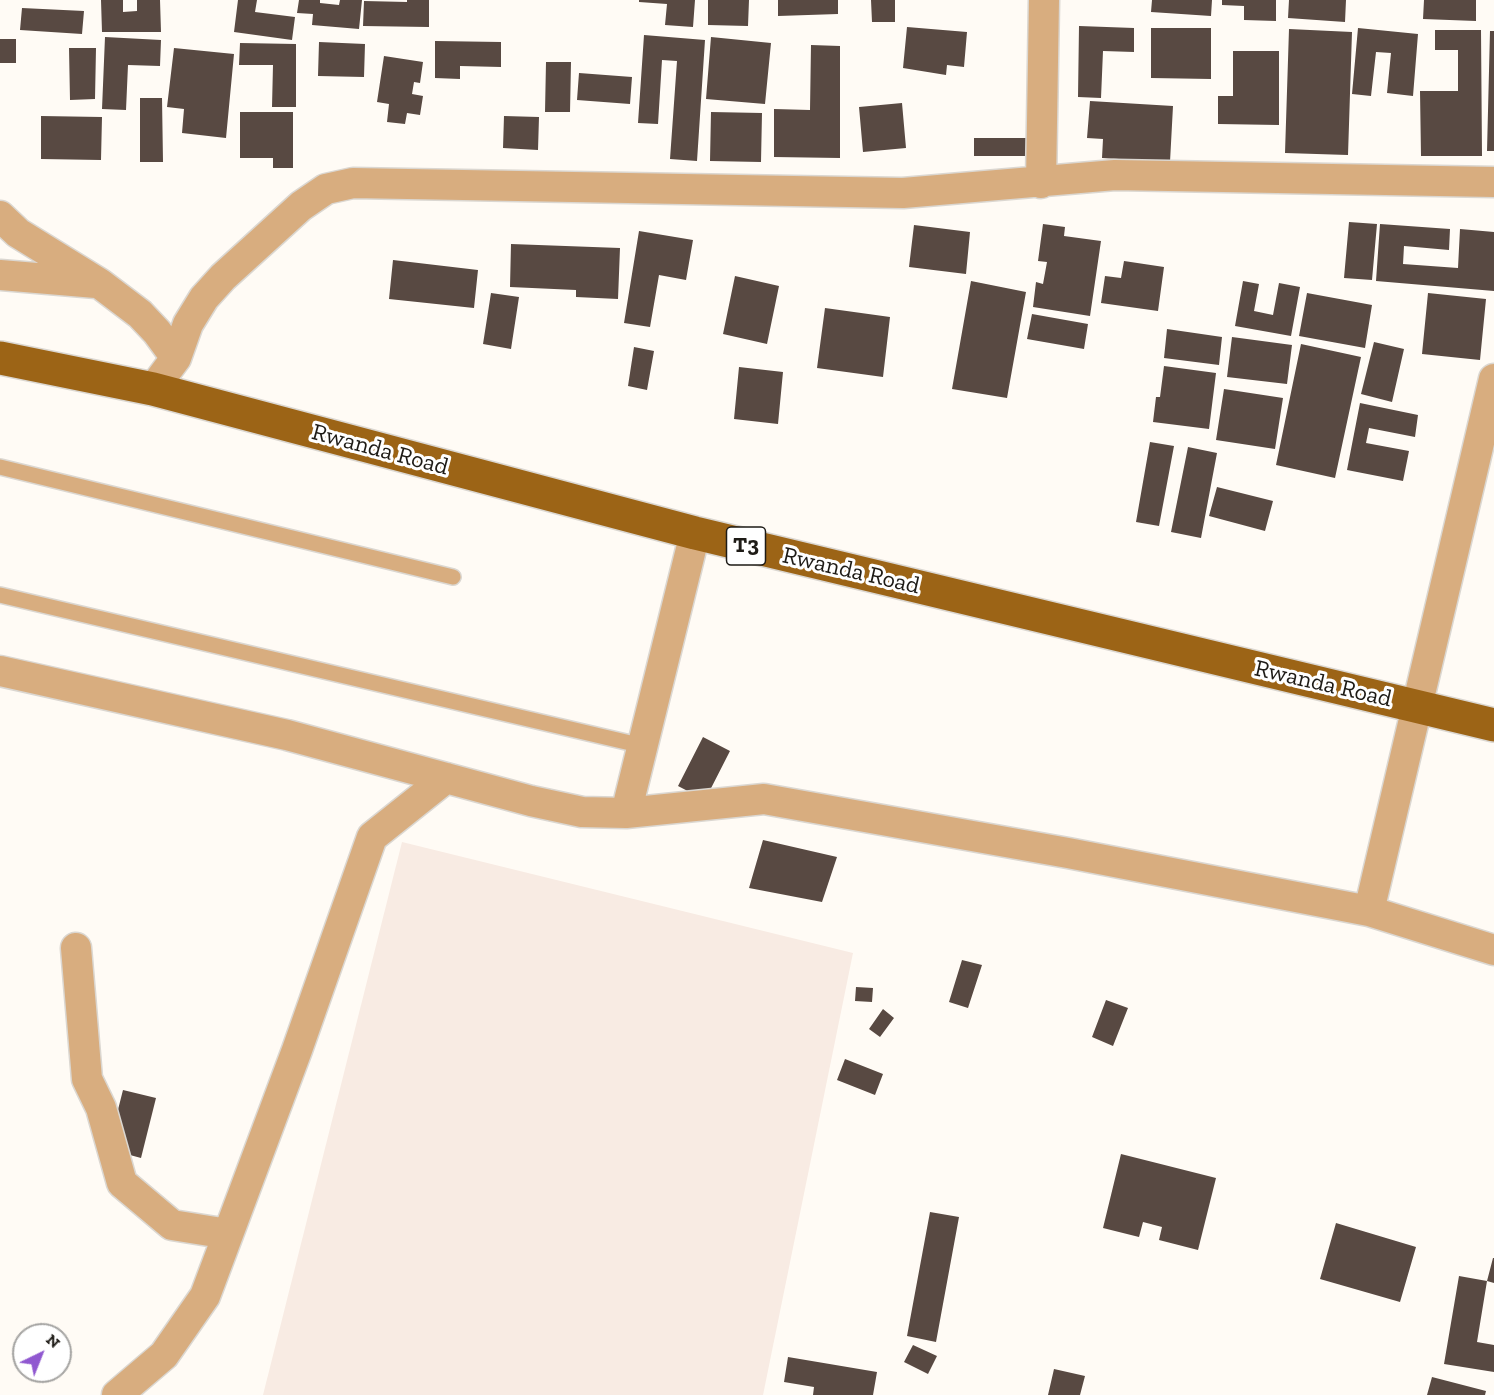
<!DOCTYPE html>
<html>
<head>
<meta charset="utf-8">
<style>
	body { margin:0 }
	#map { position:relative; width:1494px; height:1395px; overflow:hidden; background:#fffbf5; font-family:"Zilla Slab",serif }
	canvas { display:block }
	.north { position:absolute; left:12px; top:1323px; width:60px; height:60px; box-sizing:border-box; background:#fff; border:2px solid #a5a4a2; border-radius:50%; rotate:43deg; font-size:16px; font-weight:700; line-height:24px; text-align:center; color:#1e1b16 }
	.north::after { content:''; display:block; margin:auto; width:21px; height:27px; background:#9058d0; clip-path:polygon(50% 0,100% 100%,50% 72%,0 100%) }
</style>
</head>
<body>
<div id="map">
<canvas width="1494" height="1395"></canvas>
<div class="north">N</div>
</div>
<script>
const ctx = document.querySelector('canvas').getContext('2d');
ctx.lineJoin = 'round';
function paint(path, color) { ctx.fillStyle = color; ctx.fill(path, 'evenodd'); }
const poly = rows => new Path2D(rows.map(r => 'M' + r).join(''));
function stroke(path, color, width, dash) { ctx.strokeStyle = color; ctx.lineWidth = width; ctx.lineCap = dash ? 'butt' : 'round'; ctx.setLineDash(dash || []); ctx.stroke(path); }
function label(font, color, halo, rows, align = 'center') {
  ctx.font = font + ' "Zilla Slab",serif'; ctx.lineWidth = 6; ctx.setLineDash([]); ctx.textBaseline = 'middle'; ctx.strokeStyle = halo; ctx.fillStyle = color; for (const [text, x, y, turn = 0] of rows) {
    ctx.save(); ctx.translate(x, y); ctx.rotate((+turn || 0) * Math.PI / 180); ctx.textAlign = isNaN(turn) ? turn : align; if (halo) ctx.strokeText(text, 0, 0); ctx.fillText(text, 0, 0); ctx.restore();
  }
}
paint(poly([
	[402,842,853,953,763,1395,263,1395]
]), '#f8ebe3');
paint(poly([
	[101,0,123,0,123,12,137,11,137,0,160,0,161,32,102,32],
	[238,0,257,0,255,12,295,17,292,40,234,32],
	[299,0,320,0,320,3,339,5,340,0,362,0,359,29,312,25,313,14,297,13],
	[407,0,429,0,429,27,363,26,364,1,407,2],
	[639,0,695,0,693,27,665,25,667,4,639,2],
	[708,0,749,0,748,26,708,25],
	[778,0,838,0,838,14,778,16],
	[871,0,895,0,895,22,872,22],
	[1152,0,1212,0,1211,16,1151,12],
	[1222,0,1276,0,1276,21,1244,20,1244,6,1222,5],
	[1289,0,1346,0,1345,22,1288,18],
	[1424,0,1476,0,1476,21,1423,19],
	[22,8,84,11,82,34,20,30],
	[1079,26,1134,28,1134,52,1103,51,1101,98,1078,97],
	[907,27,967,32,964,67,947,65,946,75,903,68],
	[1151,28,1211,28,1211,79,1151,78],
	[1358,28,1418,34,1413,96,1387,93,1391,53,1376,52,1371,96,1352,94],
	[1289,29,1352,32,1348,155,1285,153],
	[1435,30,1481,30,1482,156,1421,156,1420,91,1458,91,1458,50,1435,50],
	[1490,31,1494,31,1494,151,1487,151],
	[644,35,705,40,697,161,670,159,677,61,662,60,658,124,638,123],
	[105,37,161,40,160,66,128,65,126,110,102,109],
	[711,37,771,43,765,104,706,99],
	[0,39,16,39,16,63,0,63],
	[435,41,501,42,501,67,460,66,460,79,435,78],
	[319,42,365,44,364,77,318,76],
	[240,43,296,44,296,107,272,107,273,65,239,65],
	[811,45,840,46,840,158,774,157,774,109,810,110],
	[69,48,96,48,95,99,70,100],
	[174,48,234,54,226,138,182,133,184,109,167,107],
	[1233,51,1279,51,1279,125,1218,124,1218,96,1233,96],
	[384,56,423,62,420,83,414,82,412,94,423,96,420,115,407,113,405,124,387,122,389,104,377,102],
	[546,62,571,62,570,112,545,112],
	[579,73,632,77,630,104,577,100],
	[140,98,162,98,163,162,140,162],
	[1090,101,1173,106,1170,162,1102,158,1103,139,1087,138],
	[902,103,906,148,863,152,859,107],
	[240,112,293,112,293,168,273,168,273,158,240,158],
	[711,112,762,113,761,162,710,161],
	[41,116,102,117,101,160,41,159],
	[504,116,539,117,538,150,503,148],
	[974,138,1027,138,1027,156,974,156],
	[1349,222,1377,224,1372,280,1344,278],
	[1043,224,1065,227,1064,236,1101,241,1090,316,1033,307,1036,282,1043,284,1047,262,1038,261],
	[1380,224,1450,229,1449,250,1404,246,1403,264,1458,268,1460,229,1494,232,1494,291,1376,281],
	[914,225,970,232,966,274,909,267],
	[639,231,693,240,686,280,659,275,650,327,624,323],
	[511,244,620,248,618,299,576,297,576,290,510,287],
	[393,260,478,270,474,308,389,299],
	[1124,261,1164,267,1158,311,1101,303,1105,276,1121,278],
	[735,276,779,286,767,344,723,334],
	[971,281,1026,292,1007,398,952,389],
	[1243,281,1259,284,1254,311,1273,315,1279,283,1300,287,1291,336,1235,326],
	[491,293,519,297,511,349,483,344],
	[1307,293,1372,305,1365,348,1299,336],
	[1428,293,1486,299,1480,360,1422,354],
	[825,308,890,317,883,377,817,368],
	[1032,314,1088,324,1084,349,1027,339],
	[1167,329,1222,337,1219,365,1164,358],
	[1232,337,1292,345,1287,384,1227,377],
	[1374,342,1404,349,1392,402,1361,394],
	[1301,344,1361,357,1335,478,1276,465],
	[634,347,654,351,647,390,628,386],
	[1164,366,1216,373,1209,429,1153,422,1156,397,1160,397],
	[739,367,783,372,778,424,734,419],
	[1224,389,1283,398,1275,449,1216,440],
	[1360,403,1418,415,1415,437,1369,428,1366,443,1409,451,1403,481,1347,470],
	[1150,442,1174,446,1159,526,1136,522],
	[1188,447,1217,453,1201,538,1171,532],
	[1217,487,1273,501,1265,531,1209,516],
	[703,737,730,751,705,800,678,786],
	[763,840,837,857,822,902,749,888],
	[962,960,982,965,968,1008,949,1002],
	[856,987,873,988,872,1002,855,1001],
	[1106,1000,1128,1008,1113,1046,1092,1037],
	[883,1009,894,1018,880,1037,869,1029],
	[845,1059,883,1074,875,1095,837,1080],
	[123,1090,156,1098,141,1158,108,1149],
	[1121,1154,1216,1178,1198,1250,1159,1240,1162,1227,1143,1222,1139,1237,1103,1228],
	[930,1212,959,1217,936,1342,907,1336],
	[1336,1223,1416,1247,1400,1302,1320,1279],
	[1493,1258,1494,1258,1494,1283,1487,1281],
	[1459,1276,1487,1281,1477,1342,1494,1345,1494,1372,1444,1364],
	[913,1345,937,1356,928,1374,904,1362],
	[788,1357,877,1372,873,1395,813,1395,814,1387,784,1382],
	[1054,1369,1085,1376,1080,1395,1048,1395],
	[1432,1377,1486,1391,1485,1395,1427,1395]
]), '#584942');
const service = poly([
	[0,467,453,577],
	[0,595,643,746]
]);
const minor = poly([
	[1041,183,1044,0],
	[0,216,18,233,99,283,140,314,157,332,176,358],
	[0,275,96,283],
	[153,389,176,358,188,324,204,298,223,277,301,206,326,189,353,183,903,193,1115,175,1494,182],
	[0,671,287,735,531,801,582,812,626,813,764,799,1068,853,1369,911,1494,950],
	[626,813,695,533],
	[1369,911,1494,379],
	[76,948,87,1079,101,1108,122,1183,172,1225,228,1234],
	[117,1395,164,1355,205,1296,297,1050,372,837,446,778]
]);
const trunk = poly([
	[0,358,153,389,695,533,1494,725]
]);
stroke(service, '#dbd7d1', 18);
stroke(minor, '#dbd7d1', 33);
stroke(trunk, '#dbd7d1', 36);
stroke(service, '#d8ad7f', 15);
stroke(minor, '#d8ad7f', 30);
stroke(trunk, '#9c6416', 33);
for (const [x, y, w] of [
	[746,546,39]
]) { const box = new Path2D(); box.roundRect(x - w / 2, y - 19, w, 38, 4.5); ctx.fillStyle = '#fff'; ctx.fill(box); stroke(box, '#1e1b16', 1.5); }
label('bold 22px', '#1e1b16', null, [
	["T3",746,546]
]);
label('24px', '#1e1b16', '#fff', [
	["Rwanda Road",380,450,15],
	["Rwanda Road",851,571,13],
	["Rwanda Road",1323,684,13]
]);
</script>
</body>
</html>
